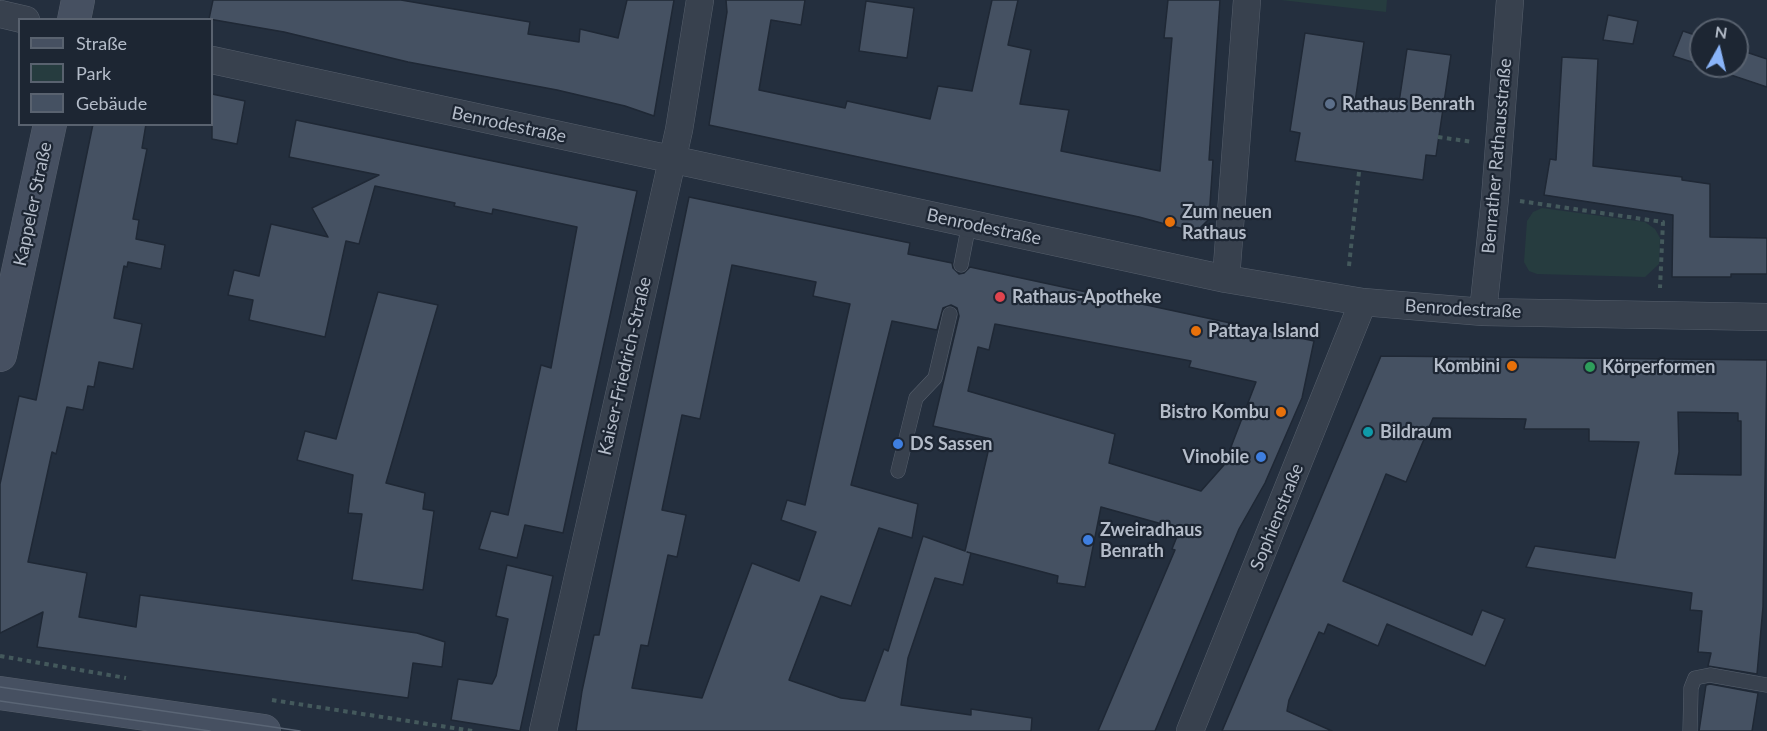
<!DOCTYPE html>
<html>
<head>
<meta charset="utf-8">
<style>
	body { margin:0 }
	#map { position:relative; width:1767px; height:731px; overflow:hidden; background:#242f3e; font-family:Lato,sans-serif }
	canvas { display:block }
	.legend { position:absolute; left:18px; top:18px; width:195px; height:108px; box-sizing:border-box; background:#1d2633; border:2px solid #59626f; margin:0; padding:8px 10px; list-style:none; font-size:18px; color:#b4bcc9 }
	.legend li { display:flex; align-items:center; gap:12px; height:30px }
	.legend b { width:30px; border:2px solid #59626f }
	.north { position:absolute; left:1689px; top:18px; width:60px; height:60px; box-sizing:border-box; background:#1d2633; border:2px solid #59626f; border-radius:50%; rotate:8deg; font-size:16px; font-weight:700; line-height:24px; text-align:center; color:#b4bcc9 }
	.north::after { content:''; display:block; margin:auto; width:21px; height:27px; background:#8ab4f8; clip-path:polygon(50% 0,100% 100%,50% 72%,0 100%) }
</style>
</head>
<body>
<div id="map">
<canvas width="1767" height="731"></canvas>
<ul class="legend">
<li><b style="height:8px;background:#465061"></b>Straße</li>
<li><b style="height:16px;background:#263c3f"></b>Park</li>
<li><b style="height:16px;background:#455162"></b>Gebäude</li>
</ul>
<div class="north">N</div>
</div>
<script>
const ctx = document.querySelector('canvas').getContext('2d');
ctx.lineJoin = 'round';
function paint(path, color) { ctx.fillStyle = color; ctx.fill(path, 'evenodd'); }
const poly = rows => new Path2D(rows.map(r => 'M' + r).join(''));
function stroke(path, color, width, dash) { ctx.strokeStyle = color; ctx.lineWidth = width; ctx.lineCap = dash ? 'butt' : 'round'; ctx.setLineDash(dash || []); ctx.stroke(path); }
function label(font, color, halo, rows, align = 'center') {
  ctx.font = font + ' Lato,sans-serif'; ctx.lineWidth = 4.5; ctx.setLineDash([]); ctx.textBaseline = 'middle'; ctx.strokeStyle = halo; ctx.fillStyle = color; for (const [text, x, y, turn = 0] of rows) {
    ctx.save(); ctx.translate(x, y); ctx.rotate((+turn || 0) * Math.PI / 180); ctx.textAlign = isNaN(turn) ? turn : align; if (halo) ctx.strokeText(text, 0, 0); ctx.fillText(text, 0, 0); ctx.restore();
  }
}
paint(poly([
	[1281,0,1387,0,1386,12],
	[1542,208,1645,222,1655,229,1660,238,1659,264,1645,277,1537,274,1529,271,1524,262,1527,221,1533,212]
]), '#263c3f');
const building = poly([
	[213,0,401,0,530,22,528,34,579,42,580,29,618,38,627,0,674,0,654,116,625,106,557,90,408,62,284,32,209,19,213,0],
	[726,0,805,0,801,25,771,20,759,90,845,108,847,101,930,119,938,86,972,91,992,0,1018,0,1008,45,1031,50,1020,104,1069,110,1061,151,1160,171,1172,38,1164,38,1168,0,1220,0,1209,160,1213,160,1209,219,1198,230,1191,231,1139,217,709,125,727,12,726,0],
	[866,1,914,8,907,58,859,51,866,1],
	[1608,15,1638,21,1633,44,1603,40,1608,15],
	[1683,31,1701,37,1701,65,1673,56,1683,31],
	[1305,33,1364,42,1355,102,1398,109,1407,49,1451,55,1436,156,1426,155,1423,180,1295,161,1300,133,1290,131,1305,33],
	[1737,49,1767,59,1767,87,1704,66,1737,66,1737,49],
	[1562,57,1598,59,1593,166,1682,177,1682,180,1710,184,1710,237,1767,238,1767,274,1731,274,1731,277,1672,277,1673,215,1544,195,1550,159,1556,160,1562,57],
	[212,94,245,101,237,144,212,139,212,94],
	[296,120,637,191,563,533,525,525,517,558,479,549,491,511,508,515,541,365,551,368,577,227,493,209,492,214,454,206,455,203,375,186,359,244,346,241,325,337,249,320,253,300,228,295,234,270,259,276,271,224,328,237,312,208,379,175,289,157,296,120],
	[93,124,146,124,142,148,147,149,133,219,139,220,136,239,165,245,161,269,128,262,127,267,124,266,114,318,142,324,133,369,99,362,94,387,88,386,83,410,67,407,56,454,52,452,28,562,87,573,79,617,136,627,140,595,417,633,445,642,442,667,413,663,408,698,37,647,43,612,0,633,0,484,19,396,36,400,93,124],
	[689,197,910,243,908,254,952,263,953,268,959,274,964,273,970,267,1314,341,1302,398,1265,483,1239,529,1155,731,1098,731,1175,550,1172,549,1180,529,1101,507,1085,587,1057,583,1058,576,967,552,971,553,963,585,935,578,908,658,901,705,971,715,971,709,1032,718,1031,731,576,731,582,691,594,635,599,635,689,197],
	[732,265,816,282,813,296,850,304,805,505,787,500,781,520,816,532,799,581,752,563,702,698,632,688,641,645,648,646,668,555,677,557,686,515,662,510,682,415,700,419,732,265],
	[951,305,957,308,959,316,933,426,991,439,965,551,923,536,888,651,884,649,865,701,841,698,789,680,821,596,851,606,879,528,912,538,918,504,851,485,892,321,937,330,943,308,951,305],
	[995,324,1191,361,1189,367,1256,382,1224,465,1201,491,1109,463,1115,434,968,391,978,347,989,350,995,324],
	[378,292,438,305,386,483,425,493,423,509,434,511,423,590,352,580,362,514,348,513,353,475,297,460,305,431,336,439,378,292],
	[1381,356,1767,360,1763,607,1757,674,1708,666,1711,653,1698,652,1702,611,1690,610,1692,593,1526,567,1535,546,1615,558,1639,442,1589,441,1589,429,1524,429,1526,419,1433,418,1406,482,1386,474,1343,581,1472,635,1482,610,1505,619,1485,666,1387,624,1378,646,1328,624,1324,634,1319,632,1289,700,1287,711,1332,731,1222,731,1381,356],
	[1678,412,1738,413,1738,421,1741,421,1741,475,1675,474,1679,452,1678,412],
	[507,565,553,576,520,731,451,720,458,679,492,684,496,676,508,619,496,616,507,565],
	[1710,684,1758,693,1752,731,1699,731,1706,685,1710,684]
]);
paint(building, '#455162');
stroke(building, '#1f2835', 1.5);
const lane = poly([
	[961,265,969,224],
	[898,471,916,398,935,378,950,314],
	[1690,731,1691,688,1695,678,1710,675,1767,685]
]);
const street = poly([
	[0,14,26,20],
	[212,60,1226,279,1363,302,1483,312,1767,317],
	[1226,279,1247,0],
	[1483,312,1495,198,1510,0],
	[543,731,679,130,700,0],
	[1190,731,1363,302]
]);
const secondary = poly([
	[74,20,78,0],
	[0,355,50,124],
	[0,693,264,731]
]);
stroke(lane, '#565f6c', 15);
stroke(street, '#565f6c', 28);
stroke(secondary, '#565f6c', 34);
stroke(poly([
	[1438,137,1473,142],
	[1520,201,1663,222,1660,288],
	[1349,266,1359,172],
	[0,656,126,678],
	[272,700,473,731]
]), '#44595c', 4, [4.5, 4.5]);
stroke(lane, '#38414e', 14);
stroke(street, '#38414e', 27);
stroke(secondary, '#465061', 33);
stroke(poly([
	[0,687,300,731],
	[0,701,210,731]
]), '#5a6575', 1.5);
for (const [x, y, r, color] of [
	[1330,104,6,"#5c6f8a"],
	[1170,222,6,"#e8710a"],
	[1000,297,6,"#e0444e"],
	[1196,331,6,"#e8710a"],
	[1512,366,6,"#e8710a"],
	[1590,367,6,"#2e9e5b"],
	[1281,412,6,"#e8710a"],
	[1368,432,6,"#0f9aa8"],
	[898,444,6,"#3f7fe0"],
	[1261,457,6,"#3f7fe0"],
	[1088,540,6,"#3f7fe0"]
]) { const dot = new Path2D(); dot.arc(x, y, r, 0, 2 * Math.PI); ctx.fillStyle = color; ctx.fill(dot); stroke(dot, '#1d2633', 2); }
label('bold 18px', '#b4bcc9', '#1d2633', [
	["Rathaus Benrath",1342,104],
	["Zum neuen",1182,212],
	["Rathaus",1182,233],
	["Rathaus-Apotheke",1012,297],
	["Pattaya Island",1208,331],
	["Kombini",1500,366,"right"],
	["Körperformen",1602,367],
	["Bistro Kombu",1269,412,"right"],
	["Bildraum",1380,432],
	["DS Sassen",910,444],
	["Vinobile",1249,457,"right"],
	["Zweiradhaus",1100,530],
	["Benrath",1100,551]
], 'left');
label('18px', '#b4bcc9', '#1d2633', [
	["Benrodestraße",509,125,12],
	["Benrather Rathausstraße",1497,156,-85],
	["Kappeler Straße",33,204,-78],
	["Benrodestraße",984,227,12],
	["Benrodestraße",1463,309,3],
	["Kaiser-Friedrich-Straße",625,366,-77],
	["Sophienstraße",1277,517,-68]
]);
</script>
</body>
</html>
